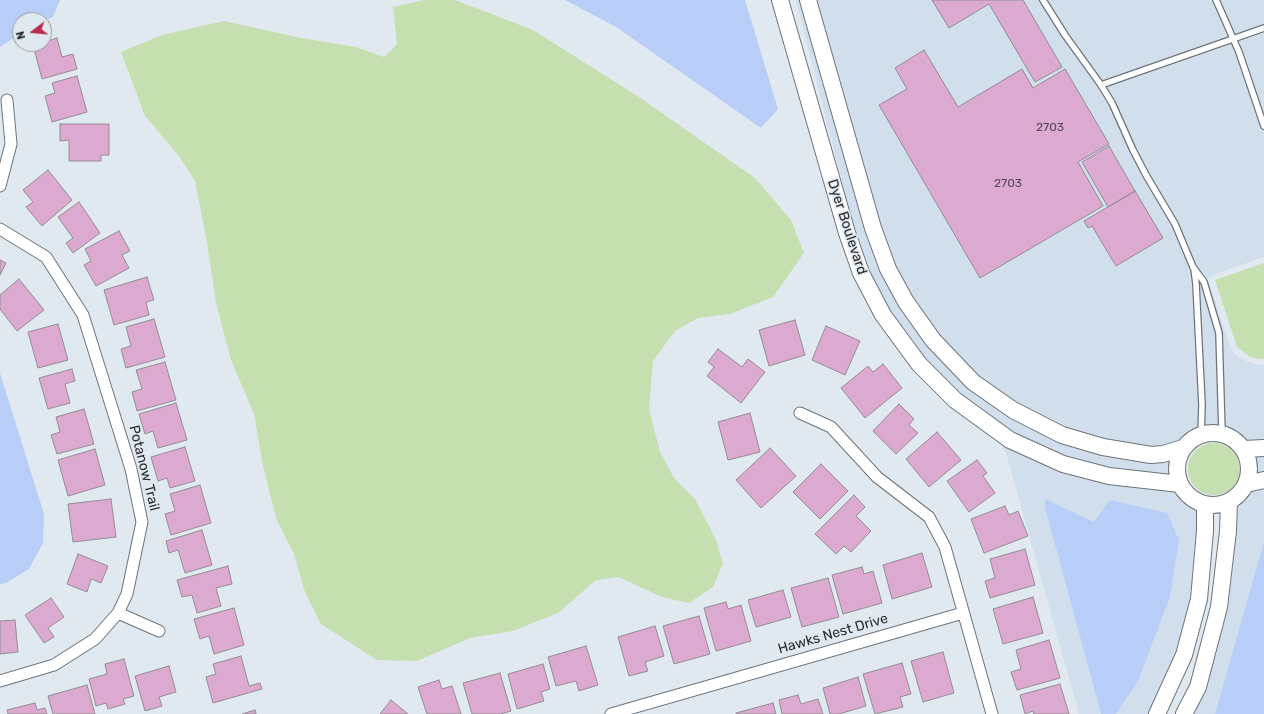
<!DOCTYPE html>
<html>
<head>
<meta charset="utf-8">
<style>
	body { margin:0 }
	#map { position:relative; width:1264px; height:714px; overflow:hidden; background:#e1e9f0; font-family:Rubik,sans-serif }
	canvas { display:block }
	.north { position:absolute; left:12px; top:12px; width:40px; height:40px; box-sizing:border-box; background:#e1e9f0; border:1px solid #979da2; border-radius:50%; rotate:254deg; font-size:11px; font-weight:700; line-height:16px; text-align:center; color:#282b2e }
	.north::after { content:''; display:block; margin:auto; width:14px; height:18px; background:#bb2b4c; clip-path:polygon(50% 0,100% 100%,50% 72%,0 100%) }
</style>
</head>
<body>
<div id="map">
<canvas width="1264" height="714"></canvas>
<div class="north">N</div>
</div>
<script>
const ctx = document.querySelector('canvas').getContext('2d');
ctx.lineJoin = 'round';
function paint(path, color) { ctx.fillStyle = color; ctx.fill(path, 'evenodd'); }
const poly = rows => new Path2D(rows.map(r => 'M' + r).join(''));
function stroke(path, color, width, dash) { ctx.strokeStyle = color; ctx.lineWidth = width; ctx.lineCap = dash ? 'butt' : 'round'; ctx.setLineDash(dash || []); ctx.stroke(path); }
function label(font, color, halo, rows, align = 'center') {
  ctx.font = font + ' Rubik,sans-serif'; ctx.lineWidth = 3.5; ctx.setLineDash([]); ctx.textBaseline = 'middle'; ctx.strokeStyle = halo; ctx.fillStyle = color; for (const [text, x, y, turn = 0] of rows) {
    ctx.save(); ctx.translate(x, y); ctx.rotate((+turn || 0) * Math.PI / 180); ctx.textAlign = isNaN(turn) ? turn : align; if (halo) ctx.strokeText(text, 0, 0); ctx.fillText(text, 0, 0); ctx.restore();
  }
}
paint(poly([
	[796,0,800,0,866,230,881,271,1008,416,1171,459,1170,476,1111,470,1067,458,1014,434,960,395,924,359,889,312,868,270,855,233],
	[816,0,1264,0,1264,257,1213,275,1209,277,1208,280,1231,349,1237,356,1246,361,1259,365,1264,365,1264,441,1249,442,1238,433,1222,426,1197,429,1187,434,1181,440,1179,440,1177,443,1152,449,1105,441,1066,429,1017,405,979,377,939,336,913,298,895,266,880,226],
	[1001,442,1175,491,1181,499,1189,505,1197,509,1198,531,1191,598,1177,653,1149,714,1116,714,1138,681,1094,522,1045,500,1045,508,1101,714,1079,714,1006,453],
	[1264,454,1264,474,1256,475,1256,459,1255,455],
	[1264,487,1264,541,1215,714,1192,714,1237,505,1246,498,1251,490]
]), '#d1dfec');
paint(poly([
	[423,0,455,0,533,30,639,97,755,178,791,220,804,253,773,297,730,314,698,318,675,331,653,361,649,409,660,452,674,478,695,499,716,540,723,563,713,587,689,603,662,597,619,577,596,580,558,613,513,631,470,638,417,661,377,660,321,624,305,592,294,554,276,518,263,466,254,414,231,360,216,303,206,237,195,181,179,156,145,116,121,52,162,35,224,21,301,38,356,47,384,57,397,44,393,7],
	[1264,263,1264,359,1260,359,1250,357,1237,347,1215,280],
	'1188 469a26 26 0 1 1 52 0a26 26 0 1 1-52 0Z'
]), '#c5dfb0');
paint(poly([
	[0,0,60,0,53,17,44,21,44,20,20,20,20,34,0,47],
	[565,0,745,0,778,109,761,128,616,27],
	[0,373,44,514,43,543,29,569,6,583,0,584],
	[1045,499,1094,522,1110,500,1167,513,1179,540,1170,597,1138,681,1116,714,1101,714,1045,508],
	[1264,541,1264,714,1215,714]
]), '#b8cef9');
const building = poly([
	[932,0,1023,0,1062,67,1035,82,989,4,949,28,932,0],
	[57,38,62,57,73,54,77,69,42,79,33,45,44,44,44,42,57,38],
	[924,50,958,107,1022,69,1033,88,1065,69,1109,144,1078,162,1103,206,980,278,879,105,907,89,895,68,924,50],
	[77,76,87,112,52,122,45,96,55,93,52,83,77,76],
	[60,124,109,124,109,155,101,155,101,161,69,161,69,140,60,141,60,124],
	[1109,146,1135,191,1108,207,1082,162,1109,146],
	[48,170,72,200,42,226,26,207,33,202,23,190,48,170],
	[1135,191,1163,238,1116,266,1092,226,1088,228,1084,221,1135,191],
	[79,202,100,233,73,253,66,243,73,238,58,217,79,202],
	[119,231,130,251,122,255,129,268,96,286,84,265,91,261,85,249,119,231],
	[0,260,6,263,0,275,0,260],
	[147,277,154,300,146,302,149,315,114,325,104,290,147,277],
	[19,279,44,310,17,331,0,309,0,295,19,279],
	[154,319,165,357,126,368,121,349,131,346,126,327,154,319],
	[795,320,805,355,769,366,759,330,795,320],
	[58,324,68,360,38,368,28,332,58,324],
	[826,326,860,341,845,375,812,360,826,326],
	[718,349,742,367,748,359,765,372,741,403,707,376,714,367,708,362,718,349],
	[165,362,176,400,137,411,132,392,142,389,136,370,165,362],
	[883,364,902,388,865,418,841,388,868,366,873,372,883,364],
	[72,369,75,381,65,384,70,403,48,409,39,378,72,369],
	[176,403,187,440,158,448,153,431,145,434,139,414,176,403],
	[899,404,914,419,909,425,918,433,896,454,873,431,899,404],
	[84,409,94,444,57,454,51,435,60,432,56,417,84,409],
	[750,413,760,452,728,460,718,422,750,413],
	[937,432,961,460,929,487,906,459,937,432],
	[185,447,195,481,170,488,167,478,158,481,151,457,185,447],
	[770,448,796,476,761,508,736,480,770,448],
	[95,449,105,485,68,496,58,460,95,449],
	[977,460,987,473,983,476,995,493,969,512,947,481,977,460],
	[821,464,848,491,820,519,793,492,821,464],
	[200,485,211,523,171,535,165,514,175,511,170,494,200,485],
	[854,495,865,507,856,516,871,531,851,552,844,546,836,554,815,534,854,495],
	[111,499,116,537,73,542,68,504,111,499],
	[1005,506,1009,515,1018,511,1028,536,984,553,971,519,1005,506],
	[202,530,212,565,185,573,178,550,169,553,166,541,202,530],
	[1025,549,1035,585,990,598,985,581,995,578,990,559,1025,549],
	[922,553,932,587,892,599,883,565,922,553],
	[78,554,108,566,101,583,91,579,87,592,67,584,78,554],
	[228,566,232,584,216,588,221,606,197,613,192,595,182,597,177,580,228,566],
	[862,567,864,574,873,571,882,603,843,614,832,575,862,567],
	[828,578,839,617,802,627,791,588,828,578],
	[783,590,791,617,756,627,748,600,783,590],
	[1033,597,1043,633,1003,644,993,609,1033,597],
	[51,598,64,617,48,628,54,637,44,643,25,615,51,598],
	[726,602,728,609,741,605,751,641,716,651,704,608,726,602],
	[234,608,244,645,214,654,209,636,200,639,194,619,234,608],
	[699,616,710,654,674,664,663,626,699,616],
	[15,620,18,652,0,654,0,621,15,620],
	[655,626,664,656,645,662,648,671,629,676,618,637,655,626],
	[1049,640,1060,678,1017,690,1011,672,1021,669,1016,650,1049,640],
	[586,646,598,685,579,691,576,681,556,686,548,657,586,646],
	[943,652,954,693,923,702,911,661,943,652],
	[241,656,249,686,260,683,262,689,213,703,206,677,216,674,213,664,241,656],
	[124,659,134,696,123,699,125,704,108,709,106,703,96,706,89,679,107,674,105,664,124,659],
	[902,663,911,694,900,697,903,707,875,714,863,674,902,663],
	[543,664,550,689,541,692,544,701,517,709,508,674,543,664],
	[169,666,176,692,159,697,162,706,145,711,135,676,169,666],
	[500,673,511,711,501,714,472,714,463,683,500,673],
	[858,677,866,706,839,714,830,714,823,688,858,677],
	[439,680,442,689,452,686,461,714,427,714,418,687,439,680],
	[1060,684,1069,714,1034,714,1033,711,1025,714,1020,695,1060,684],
	[87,685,95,714,53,714,48,696,87,685],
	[798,695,801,704,818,699,823,714,782,714,779,700,798,695],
	[391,700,408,714,380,714,391,700],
	[35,703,37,710,45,708,47,714,8,714,7,710,35,703],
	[773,703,776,714,736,714,736,713,773,703],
	[255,710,256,714,242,714,255,710]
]);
paint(building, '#dca9d1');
stroke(building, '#948c92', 1);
const lane = poly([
	[1043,0,1065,35,1101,85,1112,103,1133,150,1146,175,1175,224,1193,267,1204,282,1219,333,1222,433],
	[1216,0,1239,52,1264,126],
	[1101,85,1264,28],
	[1194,269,1196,284,1202,405,1201,434]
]);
const street = poly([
	[0,186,11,144,7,100],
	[0,229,46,257,83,315,131,469,142,522,127,594,118,613,95,639,54,665,0,681],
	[800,413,831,427,877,477,929,517,945,547,992,714],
	[118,613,159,631],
	[611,714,963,613]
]);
const secondary = poly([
	[780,0,847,233,861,273,883,315,919,364,955,400,1010,440,1063,464,1109,476,1180,484],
	[808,0,873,228,888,269,906,302,933,340,973,382,1013,410,1062,435,1103,447,1151,455,1163,454,1183,448],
	'1177 469a36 36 0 1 1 72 0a36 36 0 1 1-72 0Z',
	[1244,449,1264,448],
	[1246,484,1264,480],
	[1157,714,1184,655,1199,599,1205,531,1205,504],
	[1184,714,1198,687,1219,607,1228,531,1229,502]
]);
stroke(lane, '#6d747a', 8);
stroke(street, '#6d747a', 13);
stroke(secondary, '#6d747a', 18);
stroke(lane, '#fff', 5.5);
stroke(street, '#fff', 11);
stroke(secondary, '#fff', 16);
label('12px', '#554a57', null, [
	["2703",1050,128],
	["2703",1008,184]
]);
label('14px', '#282b2e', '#e1e9f0', [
	["Dyer Boulevard",847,227,72],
	["Potanow Trail",144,468,76],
	["Hawks Nest Drive",833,634,-16]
]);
</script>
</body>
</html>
